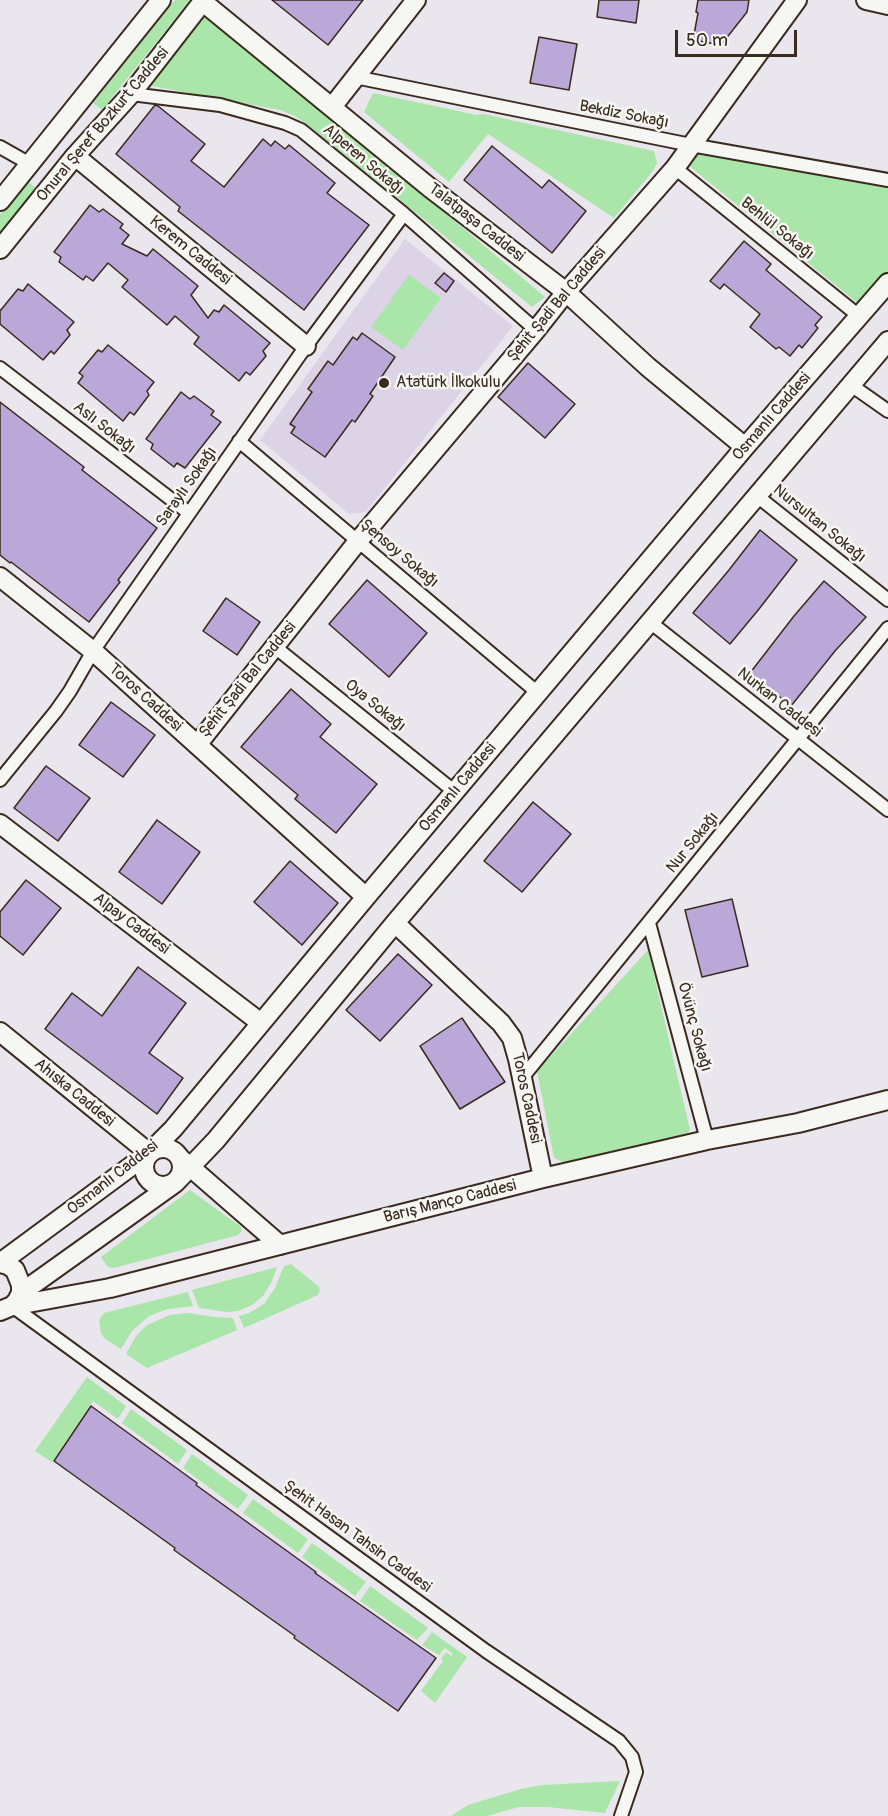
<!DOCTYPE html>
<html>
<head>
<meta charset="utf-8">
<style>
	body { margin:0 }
	#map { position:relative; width:888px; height:1816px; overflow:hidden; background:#eae6ed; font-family:Pangolin,sans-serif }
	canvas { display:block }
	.scale { position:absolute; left:675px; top:30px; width:122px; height:27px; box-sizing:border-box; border:3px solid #3b2a1e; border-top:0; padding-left:8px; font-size:18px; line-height:21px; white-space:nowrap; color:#3b2a1e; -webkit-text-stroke:4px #f6f6f2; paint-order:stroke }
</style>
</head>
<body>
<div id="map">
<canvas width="888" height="1816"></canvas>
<div class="scale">50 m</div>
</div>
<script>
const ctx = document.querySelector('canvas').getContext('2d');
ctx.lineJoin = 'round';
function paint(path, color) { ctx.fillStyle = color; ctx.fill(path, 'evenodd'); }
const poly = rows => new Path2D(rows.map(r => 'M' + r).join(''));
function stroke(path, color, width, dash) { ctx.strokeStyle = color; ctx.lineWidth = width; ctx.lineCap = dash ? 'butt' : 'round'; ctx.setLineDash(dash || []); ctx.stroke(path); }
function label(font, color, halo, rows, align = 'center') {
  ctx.font = font + ' Pangolin,sans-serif'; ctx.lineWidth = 5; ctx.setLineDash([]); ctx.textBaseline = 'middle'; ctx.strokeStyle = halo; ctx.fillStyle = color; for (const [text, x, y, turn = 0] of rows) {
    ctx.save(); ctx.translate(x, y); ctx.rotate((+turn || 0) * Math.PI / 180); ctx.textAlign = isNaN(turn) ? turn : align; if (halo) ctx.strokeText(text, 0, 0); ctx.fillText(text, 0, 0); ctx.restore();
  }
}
paint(poly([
	[405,239,513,326,366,512,349,514,260,440]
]), '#dcd3e7');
paint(poly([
	[175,0,190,0,102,110,93,103],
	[201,13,287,80,545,297,532,307,309,126,295,116,280,110,147,85],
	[373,93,477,115,483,114,654,151,657,163,653,171,614,218,488,134,449,182,364,112],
	[695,153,888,188,888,271,860,305,688,165,688,161],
	[27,181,36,188,0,232,0,214],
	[409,275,441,298,403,350,371,327],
	[648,950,690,1130,686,1136,568,1164,554,1158,537,1071],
	[190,1190,241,1227,242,1231,238,1235,114,1268,108,1267,101,1257],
	[291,1264,319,1287,320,1290,318,1295,244,1328,239,1316,249,1313,264,1304,275,1288,284,1266],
	[277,1267,271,1283,263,1296,252,1305,238,1311,227,1312,199,1308,192,1290],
	[188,1292,193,1306,168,1309,149,1316,132,1331,121,1349,104,1338,101,1333,99,1320,104,1313],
	[189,1313,214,1317,233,1318,237,1330,147,1368,126,1354,136,1336,147,1325,170,1315],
	[87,1377,126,1406,118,1419,93,1401,52,1462,35,1451],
	[131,1409,187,1450,178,1464,122,1423],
	[192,1454,248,1495,238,1509,183,1468],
	[253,1499,308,1539,298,1553,243,1513],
	[312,1543,366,1582,355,1596,302,1557],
	[370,1586,428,1628,417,1640,360,1601],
	[432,1632,467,1657,435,1703,421,1691,443,1661,441,1659,446,1652,451,1656,453,1654,445,1648,439,1655,422,1645],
	[620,1781,605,1813,548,1807,519,1807,487,1816,451,1816,468,1805,521,1789,542,1785]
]), '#aae5aa');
const building = poly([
	[272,0,363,0,328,45,272,0],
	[599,0,639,0,636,23,597,17,599,0],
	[698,0,749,0,747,12,721,45,693,40,698,13,696,12,698,0],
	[539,37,577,44,569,90,530,83,539,37],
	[155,105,158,106,205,144,191,161,224,187,263,139,271,146,275,141,285,149,289,145,335,183,327,193,369,225,304,310,178,211,180,207,116,154,155,105],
	[492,146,542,188,549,180,586,211,552,253,464,180,492,146],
	[90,205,99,212,103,209,123,224,120,228,129,235,122,244,147,256,153,249,198,286,191,295,208,318,214,310,219,312,224,305,270,343,263,351,266,356,250,375,246,372,239,381,194,344,199,337,175,316,167,325,122,287,128,280,108,263,93,281,86,276,83,280,59,262,61,257,54,252,90,205],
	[744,241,771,264,766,270,822,317,815,325,818,328,802,348,799,345,790,356,779,347,776,349,750,327,760,314,724,284,720,289,710,281,744,241],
	[444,273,454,281,446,292,435,283,444,273],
	[28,284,74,322,67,330,70,335,54,354,51,351,43,360,0,324,0,311,18,289,23,291,28,284],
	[362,333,395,357,370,394,373,396,355,422,352,420,325,457,291,433,295,427,290,424,312,392,308,389,328,361,333,365,353,337,357,340,362,333],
	[108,345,154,382,147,391,149,395,134,415,130,412,123,421,78,383,83,376,79,373,98,350,102,352,108,345],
	[528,363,575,404,545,438,498,397,528,363],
	[181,392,190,399,194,396,214,411,211,415,221,422,185,468,177,463,174,467,151,449,153,444,146,439,181,392],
	[0,402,84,467,82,470,157,528,118,580,120,582,89,622,11,562,10,563,0,555,0,402],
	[760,530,797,560,759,609,730,644,693,613,729,570,760,530],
	[367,580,427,633,389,677,329,624,367,580],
	[824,581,866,617,835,651,791,706,750,673,794,616,824,581],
	[226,598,260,622,237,655,203,631,226,598],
	[291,689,331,724,320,737,377,784,336,833,295,799,298,795,241,747,291,689],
	[111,702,155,735,123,777,79,745,111,702],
	[46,766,90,798,58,841,14,808,46,766],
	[533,802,571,834,522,892,484,861,533,802],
	[157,820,200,852,162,904,119,872,157,820],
	[290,861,338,903,302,945,254,902,290,861],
	[26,880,61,908,23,955,0,936,0,912,26,880],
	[732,899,748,966,702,977,685,910,732,899],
	[398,954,432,985,380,1041,346,1010,398,954],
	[138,967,186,1003,149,1053,183,1078,157,1114,45,1029,72,993,102,1016,138,967],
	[462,1018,505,1082,460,1109,420,1046,462,1018],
	[91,1406,197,1483,196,1485,316,1572,315,1573,436,1658,398,1711,294,1638,295,1636,174,1550,175,1548,54,1461,91,1406]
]);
paint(building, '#baa8d8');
stroke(building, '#3b2a1e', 1.5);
const street = poly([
	[355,77,691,145,888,180],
	[131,94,220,105,285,123,301,130,404,214,536,330],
	[0,147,30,164],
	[675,168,859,316],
	[0,368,189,513],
	[851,385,888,411],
	[239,441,538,693],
	[757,496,888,600],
	[650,622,888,810],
	[275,647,455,792],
	[0,780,56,711,70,691,93,651,306,346,404,214],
	[649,923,707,1140],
	[522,1078,888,628],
	[12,1306,486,1651,619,1741,632,1757,636,1772,621,1816]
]);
const secondary = poly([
	[866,0,888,5],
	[203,2,429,187,566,292,648,367,745,447],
	[332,107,416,0],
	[75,156,306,346],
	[0,201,161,0],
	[0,249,75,156,131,94,204,0],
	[0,577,93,651,366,897],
	[197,745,358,541,536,330,566,292,675,168,797,0],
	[0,824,261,1023],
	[395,923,501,1023,512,1038,518,1059,543,1178],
	[0,1032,149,1153],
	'144 1167a19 19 0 1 1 38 0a19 19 0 1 1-38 0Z',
	[181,1159,280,1245],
	[0,1263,149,1153,173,1129,366,897,745,447,888,283],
	[0,1263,8,1265,15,1270,21,1285,21,1293,17,1301,12,1306,0,1311],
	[21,1293,175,1183,216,1140,395,923,888,341],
	[12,1306,110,1288,543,1178,707,1140,798,1123,888,1100]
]);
stroke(street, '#3b2a1e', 16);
stroke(secondary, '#3b2a1e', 22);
stroke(street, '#f6f6f2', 12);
stroke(secondary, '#f6f6f2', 18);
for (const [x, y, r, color] of [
	[384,383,6,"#3b2a1e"]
]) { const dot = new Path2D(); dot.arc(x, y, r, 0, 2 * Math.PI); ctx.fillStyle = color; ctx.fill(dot); stroke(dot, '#f6f6f2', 2); }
label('16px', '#3b2a1e', '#f6f6f2', [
	["Bekdiz Sokağı",624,115,11],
	["Onural Şeref Bozkurt Caddesi",103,125,-50],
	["Alperen Sokağı",363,160,40],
	["Talatpaşa Caddesi",476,223,38],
	["Behlül Sokağı",777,229,39],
	["Kerem Caddesi",190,251,39],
	["Şehit Şadi Bal Caddesi",557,305,-50],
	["Osmanlı Caddesi",772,417,-49],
	["Aslı Sokağı",104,428,38],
	["Saraylı Sokağı",187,487,-55],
	["Nursultan Sokağı",819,524,39],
	["Şensoy Sokağı",399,554,40],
	["Şehit Şadi Bal Caddesi",248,680,-51],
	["Toros Caddesi",145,698,42],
	["Nurkan Caddesi",779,703,38],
	["Oya Sokağı",375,706,39],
	["Osmanlı Caddesi",458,788,-50],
	["Nur Sokağı",693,843,-51],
	["Alpay Caddesi",131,924,37],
	["Övünç Sokağı",694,1027,75],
	["Ahıska Caddesi",74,1093,39],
	["Toros Caddesi",526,1098,78],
	["Osmanlı Caddesi",113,1178,-38],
	["Barış Manço Caddesi",450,1202,-14],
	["Şehit Hasan Tahsin Caddesi",357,1537,36]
]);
label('16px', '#3b2a1e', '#f6f6f2', [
	["Atatürk İlkokulu",396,383]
], 'left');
</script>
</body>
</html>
